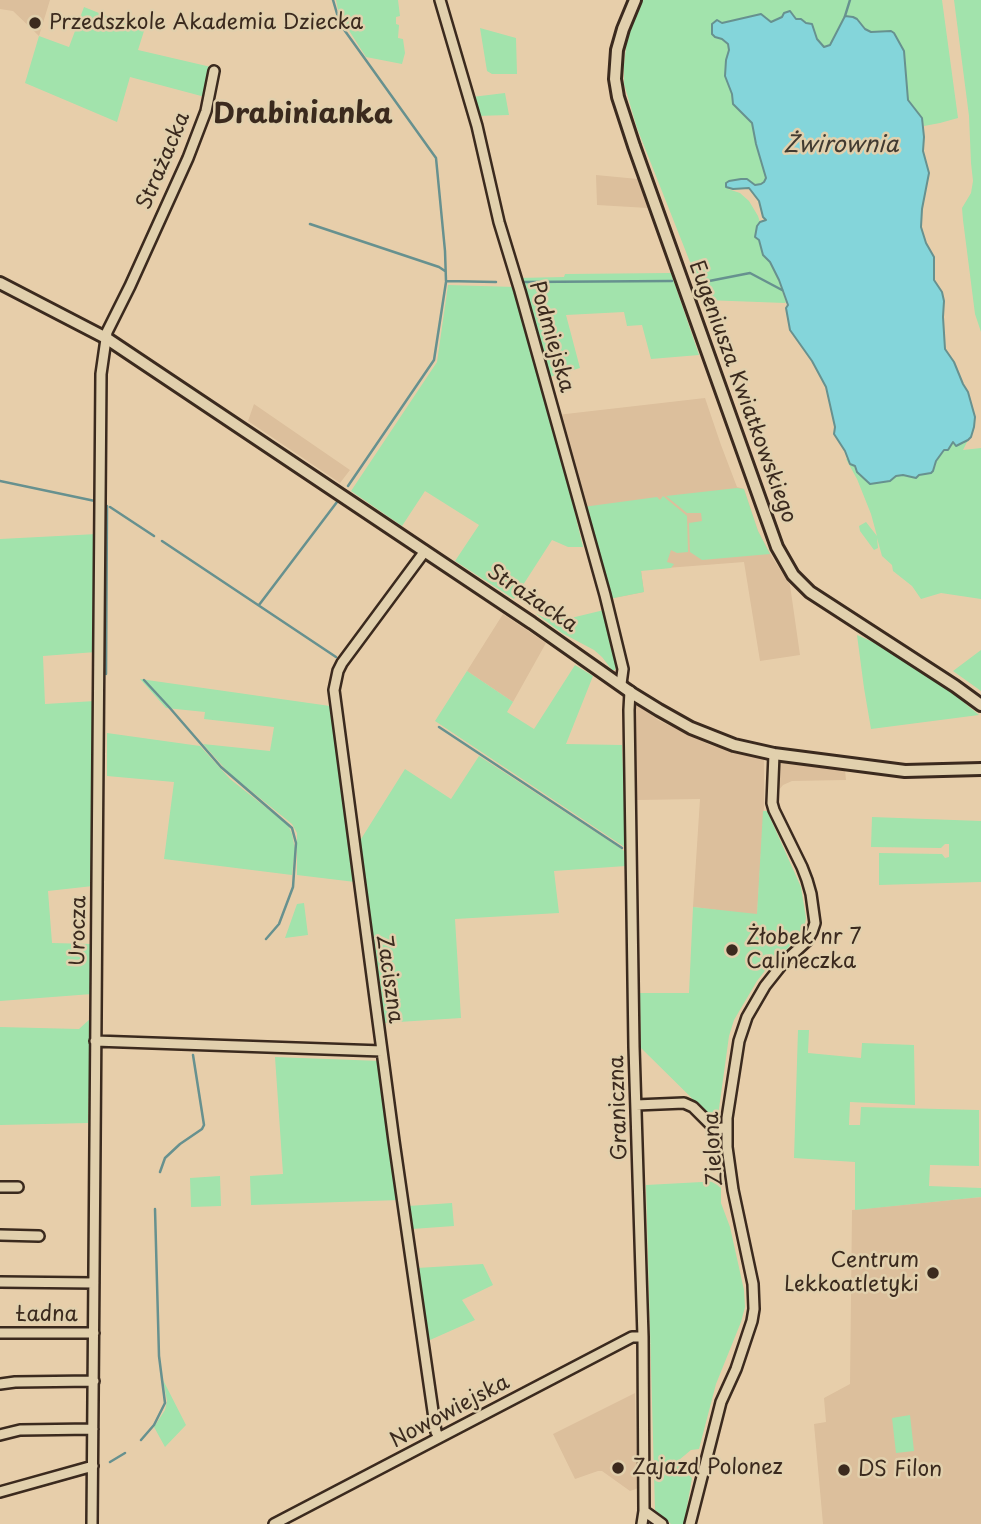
<!DOCTYPE html>
<html>
<head>
<meta charset="utf-8">
<style>
	body { margin:0 }
	canvas { display:block; background:#e7ceaa }
</style>
</head>
<body>
<canvas width="981" height="1524"></canvas>
<script>
const ctx = document.querySelector('canvas').getContext('2d');
ctx.lineJoin = 'round';
function paint(path, color) { ctx.fillStyle = color; ctx.fill(path, 'evenodd'); }
const poly = rows => new Path2D(rows.map(r => 'M' + r).join(''));
function stroke(path, color, width, dash) { ctx.strokeStyle = color; ctx.lineWidth = width; ctx.lineCap = dash ? 'butt' : 'round'; ctx.setLineDash(dash || []); ctx.stroke(path); }
function label(font, color, halo, rows, align = 'center') {
  ctx.font = font + ' "Playpen Sans",sans-serif'; ctx.lineWidth = 5; ctx.setLineDash([]); ctx.textBaseline = 'middle'; ctx.strokeStyle = halo; ctx.fillStyle = color; for (const [text, x, y, turn = 0] of rows) {
    ctx.save(); ctx.translate(x, y); ctx.rotate((+turn || 0) * Math.PI / 180); ctx.textAlign = isNaN(turn) ? turn : align; if (halo) ctx.strokeText(text, 0, 0); ctx.fillText(text, 0, 0); ctx.restore();
  }
}
paint(poly([
	[0,0,50,0,39,36,13,11,0,9],
	[596,175,638,179,648,208,597,205],
	[705,398,721,445,737,487,744,489,758,531,772,557,790,585,800,655,760,661,744,562,641,570,644,592,609,599,557,415],
	[254,404,350,470,340,483,248,421],
	[503,614,546,643,513,702,467,671],
	[639,705,658,720,710,745,764,758,764,806,757,915,693,907,700,799,636,800,635,706],
	[782,761,845,770,846,780,792,781,783,785,779,790,777,796,778,765],
	[981,1197,981,1524,823,1524,814,1424,826,1422,824,1398,850,1384,852,1210],
	[635,1393,636,1444,639,1486,636,1489,630,1491,602,1471,598,1471,575,1479,553,1434]
]), '#dcbf9c');
paint(poly([
	[336,0,398,0,400,16,396,17,396,24,399,25,398,38,403,39,405,53,402,64,366,57,339,15],
	[643,0,942,0,958,118,940,123,924,126,922,118,908,100,905,67,891,31,871,33,843,19,830,45,824,47,817,39,812,24,806,23,801,19,796,19,793,14,771,22,766,19,732,20,722,23,717,21,712,24,711,28,715,37,722,38,727,44,729,50,726,60,725,76,732,94,733,104,752,123,756,144,766,178,764,182,761,184,755,185,747,179,728,189,740,193,749,201,758,216,760,222,757,226,755,237,759,240,763,255,770,262,776,274,786,302,785,303,705,300,637,128,624,84,624,65,627,39],
	[954,0,981,0,981,332,975,314,963,220,962,208,971,193,973,181,971,163,969,116],
	[84,7,144,31,138,50,211,67,205,97,130,77,117,122,25,83,39,36,69,47],
	[480,28,516,38,517,74,492,74,487,71],
	[505,93,509,115,476,116,472,97],
	[671,273,699,355,651,359,642,325,627,326,624,312,566,315,580,368,546,378,518,278,564,277,565,274],
	[448,285,515,287,576,499,571,497,583,547,568,547,552,540,514,599,455,561,479,525,425,491,402,526,351,491,437,362],
	[968,440,963,450,981,448,981,599,941,593,921,599,912,586,893,571,892,565,882,556,877,538,878,548,874,550,860,531,859,526,866,522,877,536,871,514,857,479,846,459,848,458,850,464,855,466,857,472,870,484,903,475,916,478,935,467,936,461,945,450,951,447,953,442,963,444],
	[737,488,744,489,758,531,770,554,702,560,690,552,689,523,702,521,701,513,687,513,666,496],
	[663,496,687,516,688,552,677,553,671,550,667,562,674,564,671,568,641,571,644,592,609,599,583,507,657,497,660,500],
	[97,534,96,652,43,656,45,704,95,701,93,886,48,891,52,943,92,944,92,994,0,1001,0,539],
	[604,610,610,644,616,667,615,670,612,670,602,657,594,650,562,633,535,613,545,618,571,618],
	[857,635,873,642,948,689,979,715,871,729,864,688],
	[981,650,981,691,953,671],
	[575,665,593,676,566,744,622,745,626,848,435,721,467,671,513,702,507,712,534,729],
	[140,679,330,706,355,882,297,875,297,833,292,824,229,773,203,744,270,751,274,727,204,719,205,712,166,708],
	[107,733,200,746,230,779,288,825,292,834,295,849,292,875,164,859,174,782,107,776],
	[479,756,626,852,626,866,554,871,559,913,455,919,461,1018,383,1023,356,838,361,839,405,769,451,799],
	[763,811,767,811,801,887,806,918,804,930,787,949,771,963,757,981,734,1020,729,1036,717,1123,641,1048,640,993,689,993,693,907,757,914],
	[872,817,981,821,981,882,879,885,879,853,942,854,945,858,949,857,949,844,945,844,941,848,871,847],
	[304,903,308,935,285,938,297,904],
	[91,1018,88,1123,0,1125,0,1027,79,1029],
	[798,1030,809,1030,808,1053,861,1058,862,1043,914,1045,915,1105,850,1102,849,1125,860,1125,861,1107,979,1110,979,1166,930,1165,929,1186,981,1188,981,1197,855,1210,855,1162,794,1158],
	[275,1057,381,1061,400,1200,251,1205,250,1176,283,1174],
	[220,1176,221,1206,191,1207,190,1178],
	[721,1181,721,1203,730,1227,744,1290,745,1307,741,1322,716,1384,699,1449,691,1450,679,1460,679,1466,692,1478,684,1524,671,1524,655,1510,646,1185],
	[452,1203,454,1226,412,1229,408,1206],
	[483,1264,493,1285,462,1300,475,1320,430,1340,427,1340,417,1268],
	[163,1380,186,1425,165,1447,154,1427,165,1410,167,1401],
	[910,1415,914,1451,896,1453,892,1418]
]), '#a2e3ac');
const water = poly([
	[790,11,796,19,801,19,806,23,812,24,817,39,824,47,830,45,845,16,853,17,857,19,865,29,871,32,891,31,894,33,904,51,908,100,922,118,924,137,923,151,929,173,922,209,921,227,926,243,934,257,934,280,942,292,944,301,943,317,945,349,954,362,963,384,968,392,975,417,974,427,971,437,968,440,956,446,953,442,948,450,944,450,936,461,933,471,931,473,919,475,916,478,903,475,896,476,890,481,870,484,857,472,855,466,850,464,845,451,834,434,835,427,826,387,812,361,790,330,786,308,788,305,779,280,770,262,763,255,759,240,755,237,757,226,760,222,766,220,763,217,759,201,749,188,733,189,726,187,726,183,729,181,741,179,747,179,755,185,761,184,764,182,766,178,756,144,752,123,733,104,732,94,725,76,726,60,729,50,728,44,722,39,715,37,712,34,712,24,717,20,722,23,761,14,771,22,782,17,784,13,790,11]
]);
paint(water, '#84d5da');
stroke(water, '#67918f', 2);
stroke(poly([
	[333,0,340,24,436,158,445,251,446,281,496,282],
	[845,16,850,0],
	[310,224,439,267,445,271],
	[523,282,672,281],
	[699,283,750,273,782,290],
	[0,481,95,501],
	[348,486,434,360,446,282],
	[110,507,154,536],
	[162,541,336,657],
	[259,605,337,502],
	[106,674,107,506],
	[144,680,169,707,221,767,292,828,296,843,293,887,279,924,266,939],
	[439,727,622,848],
	[160,1172,165,1158,180,1144,202,1129,204,1125,193,1055],
	[141,1440,154,1425,165,1403,159,1356,155,1209],
	[110,1462,125,1453],
	[41,1486,87,1473]
]), '#67918f', 2.5);
const minor = poly([
	[440,0,477,126,499,222,520,291,605,595,623,669,621,684],
	[425,551,342,663,338,671,334,690,394,1141,436,1432,439,1437],
	[630,691,629,710,634,1047,643,1337,644,1511,642,1524],
	[95,1041,382,1051],
	[636,1105,684,1103,693,1107,712,1126,718,1129,727,1127],
	[0,1187,18,1187],
	[0,1235,39,1236],
	[0,1282,94,1283],
	[0,1333,94,1333],
	[0,1384,15,1382,94,1381],
	[0,1435,20,1430,93,1429],
	[0,1492,93,1466],
	[644,1511,662,1524],
	[92,1524,101,374,107,332,130,286,188,158,206,111,214,71],
	[274,1524,632,1337,643,1337],
	[690,1524,721,1402,736,1369,752,1321,754,1309,753,1284,733,1190,727,1147,727,1118,739,1041,747,1017,765,986,784,962,807,941,812,932,815,923,811,894,807,880,802,867,774,810,772,803,774,754]
]);
const tertiary = poly([
	[635,0,623,29,617,50,615,79,618,97,634,146,777,547,793,575,810,592,955,686,981,705],
	[0,283,106,338,532,623,633,694,659,710,691,728,734,745,774,754,905,771,981,769]
]);
stroke(minor, '#3b2a1e', 14);
stroke(tertiary, '#3b2a1e', 16);
stroke(minor, '#e1d0ad', 9);
stroke(tertiary, '#e1d0ad', 10);
for (const [x, y, r, color] of [
	[35,23,7,"#3b2a1e"],
	[732,950,7,"#3b2a1e"],
	[933,1273,7,"#3b2a1e"],
	[618,1468,7,"#3b2a1e"],
	[844,1470,7,"#3b2a1e"]
]) { const dot = new Path2D(); dot.arc(x, y, r, 0, 2 * Math.PI); ctx.fillStyle = color; ctx.fill(dot); stroke(dot, '#e1d0ad', 2.5); }
label('21px', '#3b2a1e', '#e1d0ad', [
	["Przedszkole Akademia Dziecka",49,23],
	["Żłobek nr 7",746,938],
	["Calineczka",746,962],
	["Centrum",919,1261,"right"],
	["Lekkoatletyki",919,1285,"right"],
	["Zajazd Polonez",632,1468],
	["DS Filon",858,1470]
], 'left');
label('21px', '#3b2a1e', '#e1d0ad', [
	["Strażacka",164,161,-67],
	["Podmiejska",551,337,74],
	["Eugeniusza Kwiatkowskiego",742,392,70],
	["Strażacka",532,599,34],
	["Urocza",79,931,-89],
	["Zaciszna",389,979,82],
	["Graniczna",619,1108,-92],
	["Zielona",714,1149,-93],
	["Ładna",47,1315],
	["Nowowiejska",450,1412,-28]
]);
label('italic 23px', '#423b31', '#e1d0ad', [
	["Żwirownia",841,146]
]);
label('bold 28px', '#3b2a1e', '#e1d0ad', [
	["Drabinianka",303,115]
]);
</script>
</body>
</html>
